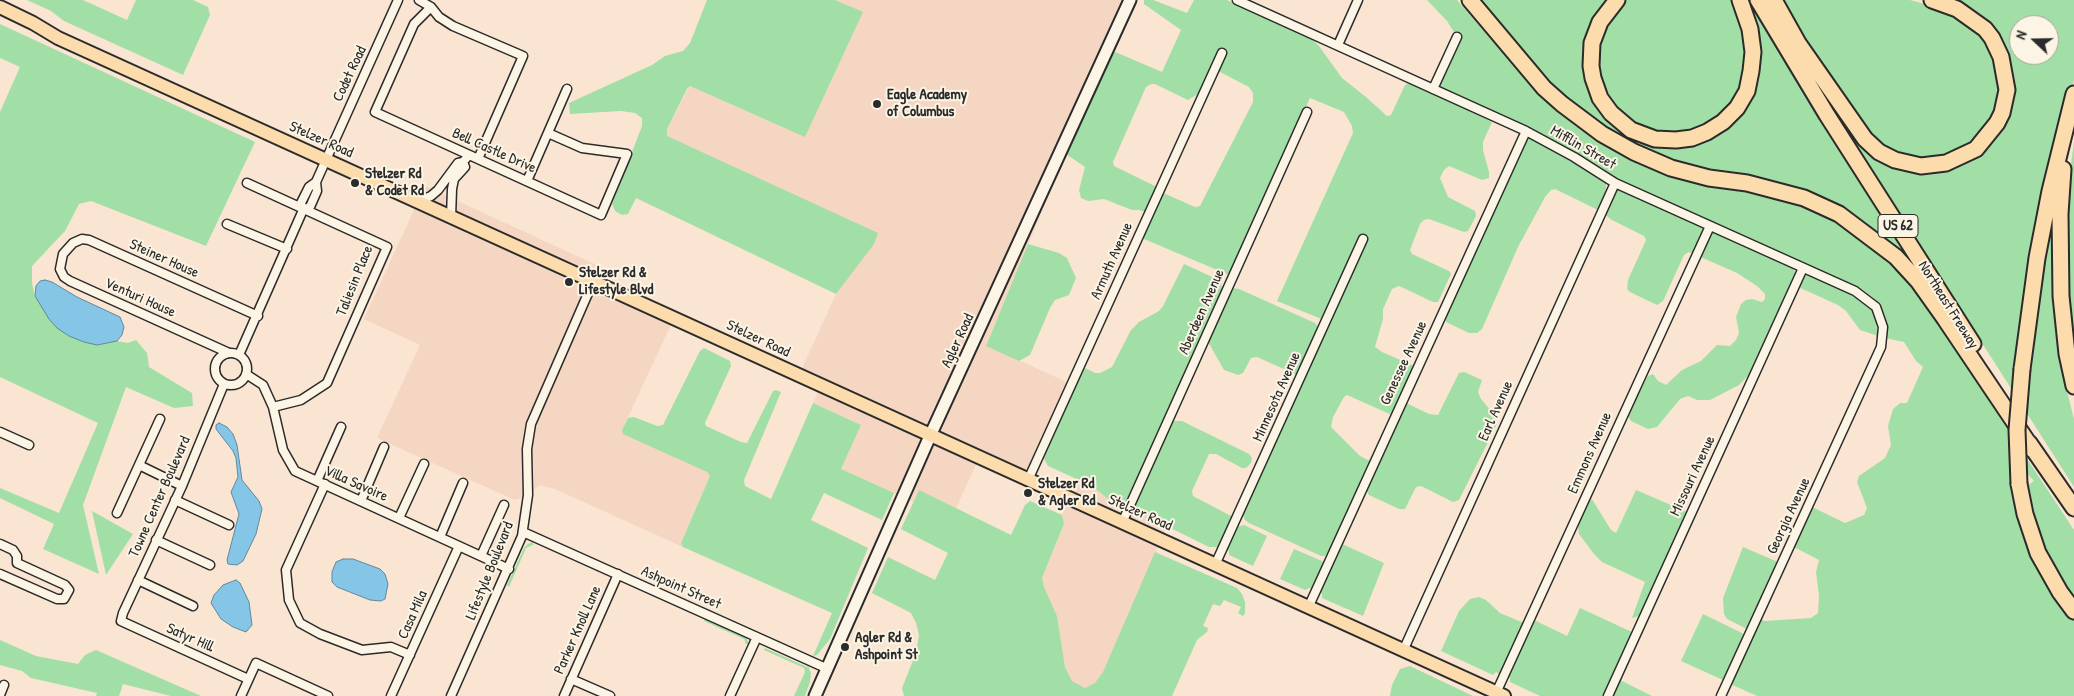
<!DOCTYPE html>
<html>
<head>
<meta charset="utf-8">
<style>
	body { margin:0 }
	#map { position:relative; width:2074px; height:696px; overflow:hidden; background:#fae5d2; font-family:"Patrick Hand",sans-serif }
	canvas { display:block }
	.north { position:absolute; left:2009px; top:15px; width:50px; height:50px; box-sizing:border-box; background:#fcf5e5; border:1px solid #a8a49b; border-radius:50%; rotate:291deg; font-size:14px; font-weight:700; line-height:20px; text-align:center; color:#2b2b2b }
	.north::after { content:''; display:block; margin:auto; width:18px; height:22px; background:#2b2b2b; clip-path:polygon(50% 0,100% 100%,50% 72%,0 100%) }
</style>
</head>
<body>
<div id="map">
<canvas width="2074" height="696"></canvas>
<div class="north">N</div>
</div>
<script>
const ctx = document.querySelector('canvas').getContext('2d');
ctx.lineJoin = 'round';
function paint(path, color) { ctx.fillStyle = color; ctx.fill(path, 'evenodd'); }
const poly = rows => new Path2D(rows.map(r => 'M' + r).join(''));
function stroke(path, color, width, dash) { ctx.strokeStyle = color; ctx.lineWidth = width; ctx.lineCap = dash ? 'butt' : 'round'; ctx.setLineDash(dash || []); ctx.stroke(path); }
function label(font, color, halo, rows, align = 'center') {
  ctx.font = font + ' "Patrick Hand",sans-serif'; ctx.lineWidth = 4; ctx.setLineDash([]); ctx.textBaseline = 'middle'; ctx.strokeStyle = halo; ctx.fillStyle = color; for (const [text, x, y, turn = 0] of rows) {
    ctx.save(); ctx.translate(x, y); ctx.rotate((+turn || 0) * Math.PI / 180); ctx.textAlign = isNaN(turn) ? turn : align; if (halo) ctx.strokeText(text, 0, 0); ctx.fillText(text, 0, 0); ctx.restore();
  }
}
paint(poly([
	[835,0,1130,0,1113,51,1066,154,986,345,1073,385,1041,457,1044,459,1035,480,981,454,956,508,919,491,913,502,841,469,861,425,813,403,821,386,799,375,836,294,848,276,667,136,667,129,690,86,805,136,862,13],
	[425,186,603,268,596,281,675,316,622,430,707,472,710,476,681,543,683,547,555,489,540,485,527,495,515,500,377,438,420,345,364,319],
	[1078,479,1092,486,1107,498,1126,501,1135,507,1138,512,1167,526,1103,672,1095,683,1085,688,1072,681,1065,666,1057,616,1044,587,1042,578,1064,525,1062,515]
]), '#f4d6c2');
paint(poly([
	[27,0,83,0,127,20,136,0,193,0,208,7,210,15,183,75,64,21,51,11],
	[707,0,835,0,863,12,805,137,690,86,687,89,667,129,667,136,878,233,874,244,836,294,636,198,628,214,622,215,615,211,612,204,642,126,642,118,635,113,621,111,570,114,569,103,652,65,665,56,683,51,690,43],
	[1144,0,1153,0,1187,13,1194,0,1227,0,1307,34,1319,46,1342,78,1366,97,1387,116,1391,115,1405,85,1411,82,1492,122,1483,142,1483,150,1489,172,1489,178,1482,180,1449,166,1444,170,1440,178,1448,197,1475,211,1476,216,1468,231,1464,232,1429,219,1424,220,1420,224,1410,250,1412,254,1449,271,1451,274,1438,302,1433,302,1399,286,1392,289,1383,309,1383,319,1375,347,1382,352,1414,366,1392,415,1347,395,1344,397,1333,417,1331,427,1360,456,1370,461,1330,552,1325,556,1321,556,1249,523,1245,520,1242,513,1324,320,1277,301,1353,133,1352,126,1344,112,1310,98,1229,275,1144,239,1142,234,1161,192,1195,207,1200,206,1253,102,1253,93,1249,87,1220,72,1219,68,1212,64,1198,94,1188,100,1155,84,1151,84,1146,87,1113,162,1114,166,1157,187,1145,212,1139,210,1132,210,1104,199,1088,201,1081,198,1079,190,1085,167,1066,154,1113,51,1162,72,1181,30,1144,4],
	[1427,0,1457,0,1532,87,1550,105,1576,126,1604,145,1636,161,1690,181,1764,195,1801,205,1826,215,1852,230,1877,250,1899,272,1918,295,1973,377,2074,530,2074,606,2054,578,2042,554,2033,529,2025,487,2034,481,2012,456,2017,503,2033,558,2044,578,2074,620,2074,696,1757,696,1728,683,1758,618,1765,621,1811,618,1818,613,1819,596,1816,572,1819,560,1792,546,1810,506,1845,523,1864,515,1867,508,1857,482,1859,476,1885,458,1891,445,1888,426,1893,409,1900,403,1907,403,1923,367,1916,361,1904,342,1885,338,1886,324,1882,312,1872,297,1863,290,1634,187,1606,174,1544,135,1439,87,1459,40,1447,21],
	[1477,0,1611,0,1588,43,1610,117,1680,143,1745,102,1746,5,1753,5,1900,240,1897,244,1905,251,1921,274,1883,238,1842,208,1674,162,1615,134,1556,92],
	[1624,0,1734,0,1744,26,1746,76,1735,101,1714,121,1689,133,1652,132,1625,119,1604,94,1596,67,1599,37],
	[1780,0,1910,0,1947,10,1967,20,1992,48,2000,76,1999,100,1989,127,1969,145,1943,157,1930,159,1914,158,1899,155,1886,148,1873,138,1844,101],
	[1948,0,2074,0,2074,80,2060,129,2032,320,2050,233,2052,230,2052,271,2056,330,2062,372,2074,419,2074,487,1830,105,1833,103,1850,127,1921,169,1990,140,2009,64],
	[2019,25,2049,25,2049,55,2019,55],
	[0,24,255,142,206,246,91,201,79,204,65,231,32,266,32,283,35,296,97,345,117,341,128,343,136,340,147,353,149,367,192,393,193,406,174,408,126,387,83,505,99,574,43,549,54,524,0,498,0,488,59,513,98,423,0,377,0,112,20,67,0,58],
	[1532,138,1557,150,1606,182,1606,192,1598,210,1555,189,1551,190,1545,197,1518,247,1482,329,1477,333,1469,333,1446,322,1444,316,1526,139],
	[2074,142,2074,361,2065,269,2067,193],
	[1621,189,1794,268,1795,273,1748,376,1739,385,1710,400,1697,400,1688,396,1680,399,1657,427,1648,429,1631,421,1628,416,1634,400,1648,376,1653,374,1658,381,1666,385,1682,370,1701,361,1717,345,1730,346,1736,340,1739,333,1736,317,1741,304,1746,300,1752,299,1762,302,1765,299,1765,294,1757,286,1737,273,1689,252,1684,255,1663,301,1657,305,1630,292,1627,289,1628,280,1646,240,1644,236,1612,220,1603,213,1616,190],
	[1028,244,1059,253,1067,258,1076,278,1069,295,1055,300,1050,308,1030,355,1019,361,986,346],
	[1184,264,1221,281,1222,290,1126,501,1123,500,1117,502,1107,498,1092,486,1048,466,1044,459,1041,457,1083,367,1095,373,1100,373,1112,367,1131,330,1139,322,1159,311,1163,306],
	[1809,273,1853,294,1870,307,1875,315,1878,336,1860,330,1846,311,1838,305,1796,286,1804,274],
	[1233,288,1239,289,1315,323,1318,327,1317,332,1297,375,1257,357,1251,358,1243,373,1238,375,1224,370,1207,340,1229,290],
	[704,348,730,361,731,366,705,423,706,426,741,442,747,443,773,391,776,390,781,392,744,480,745,486,771,499,813,403,861,425,841,469,894,493,882,520,824,493,811,520,868,548,830,639,817,655,813,656,832,613,683,547,681,543,710,476,707,472,623,434,622,430,628,418,634,417,657,426,663,425,700,351],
	[1464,372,1482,380,1478,392,1481,399,1496,417,1497,424,1459,500,1453,502,1421,486,1416,487,1405,509,1399,509,1369,495,1365,488,1404,402,1429,414,1438,415,1459,373],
	[1173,421,1182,421,1249,454,1252,458,1251,463,1246,468,1242,468,1216,454,1209,454,1192,491,1193,496,1233,517,1218,547,1209,547,1138,512,1132,505,1167,426],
	[919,490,1011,535,1025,505,1030,501,1062,515,1064,524,1042,578,1044,587,1057,616,1065,667,1072,681,1085,688,1095,683,1103,672,1155,552,1237,588,1242,594,1245,602,1245,613,1243,616,1238,613,1241,607,1224,600,1220,606,1213,604,1203,626,1208,628,1207,632,1197,640,1172,696,904,696,902,688,916,653,919,635,916,623,911,613,872,593,888,557,935,580,948,553,901,529],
	[1636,490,1687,512,1639,616,1632,618,1645,582,1602,562,1594,554,1579,534,1578,526,1586,505,1592,499,1611,530,1616,533],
	[92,511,133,534,106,575],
	[1244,525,1267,536,1253,566,1229,555,1229,551,1225,549,1237,527],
	[533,542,533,545,526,548,509,587,507,585,524,548,528,544],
	[1340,543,1384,563,1363,616,1322,598,1322,594,1319,592],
	[1743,547,1778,562,1747,629,1727,619,1724,614,1723,598],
	[1294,549,1322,561,1324,564,1312,589,1309,588,1305,590,1280,579],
	[1479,597,1486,600,1500,613,1524,623,1499,674,1496,672,1493,675,1441,651,1459,611,1470,599],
	[1580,608,1632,632,1603,696,1540,696,1510,682,1510,678,1506,677,1532,619,1567,636],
	[1703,614,1744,634,1723,680,1681,661],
	[705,619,746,637,749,644,746,644,744,639,704,621],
	[0,640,36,656,78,664,85,655,96,650,201,696,171,696,123,684,119,696,96,696,97,693,31,678,22,671,0,665],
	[765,648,807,667,808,666,811,673,810,682,805,696,794,696,805,672,804,668,764,650],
	[1410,666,1473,696,1390,696,1392,685,1400,669],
	[1618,679,1652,696,1610,696]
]), '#a1dfa7');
const water = poly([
	[45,280,52,282,77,297,120,317,124,327,122,335,117,341,97,345,84,342,69,336,57,328,49,319,35,296,36,286,40,281,45,280],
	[219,423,227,427,233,434,237,445,242,480,259,501,262,509,256,534,243,561,237,565,228,564,227,560,239,514,231,492,238,477,236,458,233,451,216,429,216,425,219,423],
	[343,559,353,559,380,569,385,574,388,584,385,599,381,601,370,600,337,587,332,582,332,572,336,562,343,559],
	[236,580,240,583,249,602,252,625,246,632,233,627,221,619,211,603,214,595,223,585,236,580]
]);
paint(water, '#85c6e6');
stroke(water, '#61889b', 1);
const street = poly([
	[419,0,431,7,439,17,453,26,523,56,478,159],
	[1237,0,1526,131,1574,157,1615,183,1855,291,1876,307,1883,327,1881,347,1721,696],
	[431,7,414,24,375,112,601,215,627,154,582,148,548,133],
	[1338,45,1358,0],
	[1433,89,1457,37],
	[527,181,567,89],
	[247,183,387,247,327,383,301,400,273,407],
	[417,202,431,196,438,190,458,163,463,162,469,155],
	[303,210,310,207,317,191,316,182,398,0],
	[451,217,452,189,454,179,465,167,463,162],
	[227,224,287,249],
	'215 369a16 16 0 1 1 32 0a16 16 0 1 1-32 0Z',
	[229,353,70,281,64,277,60,269,63,254,73,243,82,239,89,240,258,316],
	[239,355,303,210,301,203,309,187,316,182],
	[246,374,263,385,273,407,283,450,295,471,509,569],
	[224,384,182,486,123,613,121,621,248,679],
	[0,432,29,445],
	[139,465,182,486],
	[1028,480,1222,53],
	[317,481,341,427],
	[325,484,286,570,289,600,300,623,320,634,362,650,391,647,410,655],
	[175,500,229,525],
	[361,501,384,447],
	[117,513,160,419],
	[399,518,424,464],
	[1122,523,1307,112],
	[523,532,828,669],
	[440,537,463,483],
	[156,540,210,565],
	[0,544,13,550,17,556,17,563,65,585,69,590,64,599,57,599,0,574],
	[481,556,504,505],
	[1215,565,1363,239],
	[138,580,193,606],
	[1308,608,1526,131],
	[1403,651,1615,183],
	[571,679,610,696],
	[1496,693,1710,226],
	[0,695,4,685],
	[241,696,256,663,328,696],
	[391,696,459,546],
	[451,696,522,536,528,495,527,449,531,424,593,282],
	[564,696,618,574],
	[730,696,757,637],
	[1608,696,1803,268]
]);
const secondary = poly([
	[815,696,930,436,1130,0]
]);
const primary = poly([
	[0,7,33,23,58,38,1504,696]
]);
const highway = poly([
	[1470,0,1544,88,1562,104,1602,134,1634,152,1671,168,1709,178,1747,183,1804,198,1839,214,1896,257,1918,281,1945,319,2033,450],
	[1617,0,1600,22,1592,43,1591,66,1593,78,1600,98,1611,113,1631,130,1655,139,1676,140,1692,138,1707,132,1723,122,1737,108,1747,91,1751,71,1753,52,1750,29,1740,0],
	[1758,0,1827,115,1973,344],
	[1774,0,1798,43,1865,139,1879,152,1895,160,1921,166,1946,163,1976,149,1997,123,2002,113,2007,90,2001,57,1992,38,1985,29,1957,9,1932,0],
	[2063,169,2060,214,2061,296,2067,354,2074,386],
	[2022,369,2037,258,2050,191,2074,94],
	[2029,443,2074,508],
	[2019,484,2025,514,2038,553,2060,592,2074,611]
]);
stroke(street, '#2b2b2b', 11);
stroke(secondary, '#2b2b2b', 15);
stroke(primary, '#2b2b2b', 16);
stroke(highway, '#2b2b2b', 19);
stroke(street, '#fcf5e5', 8);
stroke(secondary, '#fcf5e5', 11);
stroke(primary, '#fcdcac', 12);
stroke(highway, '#fcdcac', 15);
const highwayBridge = poly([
	[2019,484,2017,430,2022,369]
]);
stroke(highwayBridge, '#2b2b2b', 19, []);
stroke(highwayBridge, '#fcdcac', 15);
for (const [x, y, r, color] of [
	[877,104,5,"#2b2b2b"],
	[355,183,5,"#2b2b2b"],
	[569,282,5,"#2b2b2b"],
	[1028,493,5,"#2b2b2b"],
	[845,647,5,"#2b2b2b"]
]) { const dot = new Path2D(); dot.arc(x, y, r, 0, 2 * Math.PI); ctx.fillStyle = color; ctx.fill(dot); stroke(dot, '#fcf5e5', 2); }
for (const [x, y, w] of [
	[1898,226,40]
]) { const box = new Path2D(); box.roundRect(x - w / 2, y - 11.5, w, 23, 4); ctx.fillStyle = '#fcf5e5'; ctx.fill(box); stroke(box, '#2b2b2b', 1); }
label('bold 14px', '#2b2b2b', null, [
	["US 62",1898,226]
]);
label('15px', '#2b2b2b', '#fcf5e5', [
	["Codet Road",350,74,-65],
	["Stelzer Road",321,140,24],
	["Mifflin Street",1583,148,30],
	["Bell Castle Drive",494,151,24],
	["Steiner House",164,259,24],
	["Armuth Avenue",1112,261,-66],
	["Taliesin Place",355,281,-68],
	["Venturi House",140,298,24],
	["Northeast Freeway",1948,305,58],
	["Aberdeen Avenue",1202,312,-66],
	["Stelzer Road",758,339,25],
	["Agler Road",958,341,-65],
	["Genessee Avenue",1404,363,-65],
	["Minnesota Avenue",1277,397,-66],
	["Earl Avenue",1496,411,-66],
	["Emmons Avenue",1590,453,-66],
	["Missouri Avenue",1693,476,-65],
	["Villa Savoire",356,484,24],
	["Towne Center Boulevard",160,497,-66],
	["Stelzer Road",1140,513,24],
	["Georgia Avenue",1789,516,-65],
	["Lifestyle Boulevard",490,571,-68],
	["Ashpoint Street",681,588,24],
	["Casa Mila",413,615,-66],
	["Parker Knoll Lane",578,630,-66],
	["Satyr Hill",190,638,24]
]);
label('bold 15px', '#2b2b2b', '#fcf5e5', [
	["Eagle Academy",887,95],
	["of Columbus",887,112],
	["Stelzer Rd",365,174],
	["& Codet Rd",365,191],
	["Stelzer Rd &",579,273],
	["Lifestyle Blvd",579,290],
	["Stelzer Rd",1038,484],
	["& Agler Rd",1038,501],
	["Agler Rd &",855,638],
	["Ashpoint St",855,655]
], 'left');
</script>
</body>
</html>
